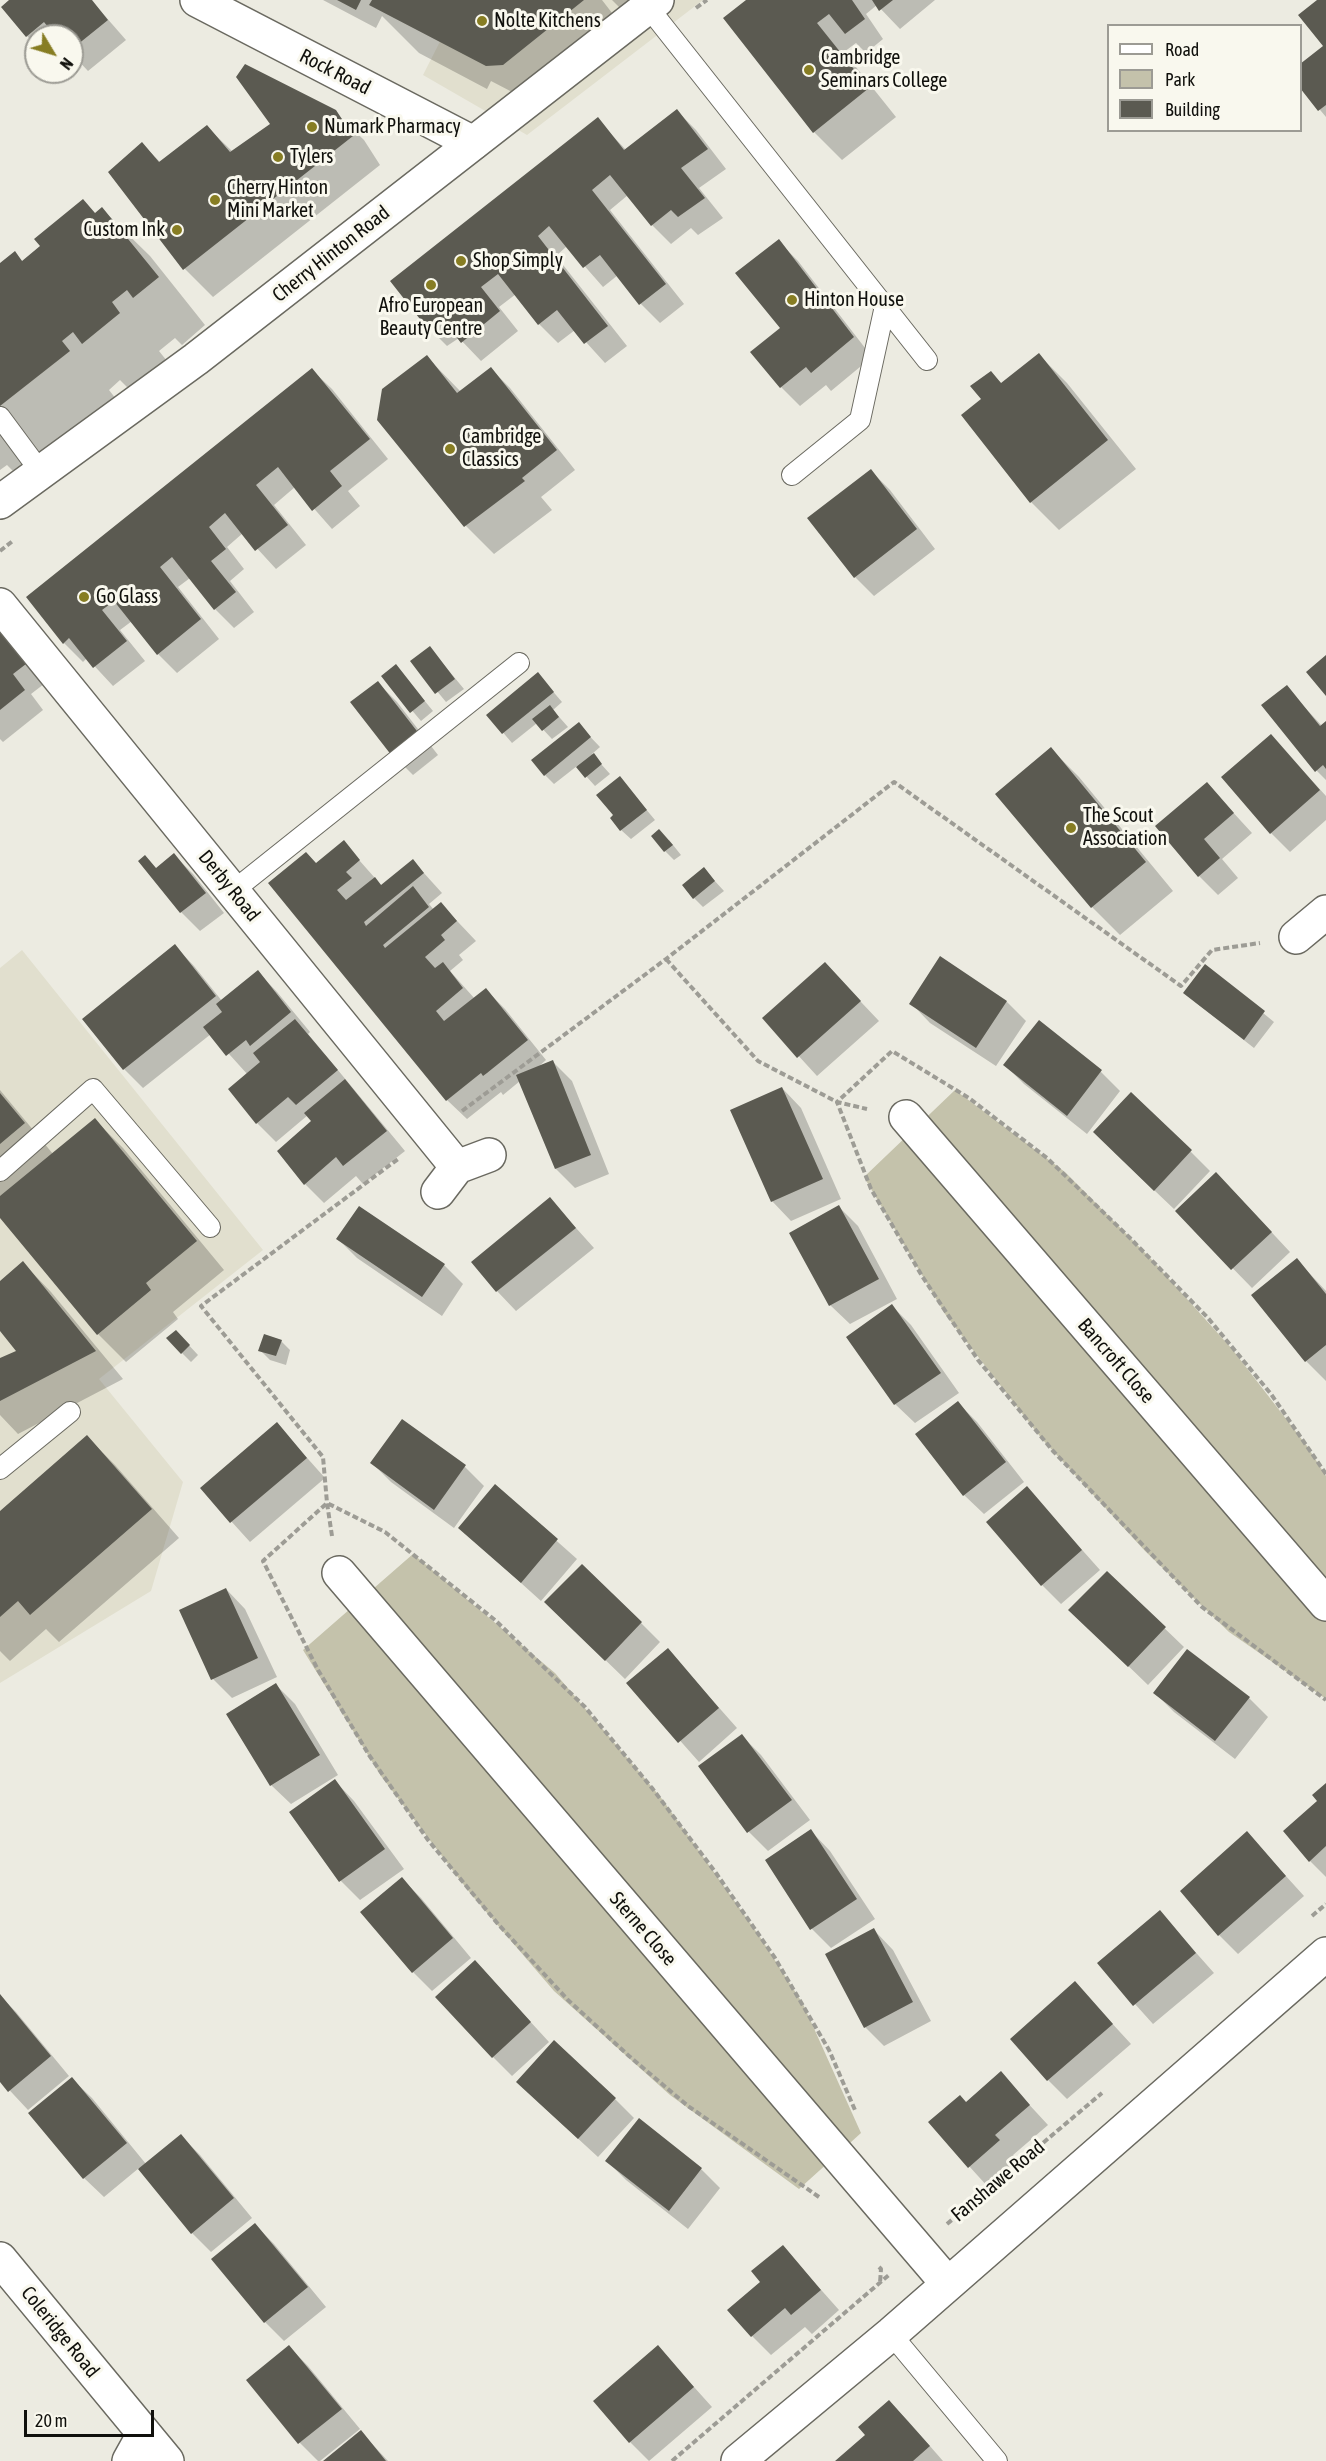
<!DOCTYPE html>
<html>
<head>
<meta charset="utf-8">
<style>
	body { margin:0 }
	#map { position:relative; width:1326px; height:2461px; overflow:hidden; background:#ecebe1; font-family:"Asap Condensed",sans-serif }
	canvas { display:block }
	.legend { position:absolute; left:1107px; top:24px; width:195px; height:108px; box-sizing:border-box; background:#f9f8ee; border:2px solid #9c9b94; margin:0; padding:8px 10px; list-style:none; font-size:18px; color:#10100c }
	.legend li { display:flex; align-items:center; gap:12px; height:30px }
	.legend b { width:30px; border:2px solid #9c9b94 }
	.north { position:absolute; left:24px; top:24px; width:60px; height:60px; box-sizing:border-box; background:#f9f8ee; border:2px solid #9c9b94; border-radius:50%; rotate:128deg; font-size:16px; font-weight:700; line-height:24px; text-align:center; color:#10100c }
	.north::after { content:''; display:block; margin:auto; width:21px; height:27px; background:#877d23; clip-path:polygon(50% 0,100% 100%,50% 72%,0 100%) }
	.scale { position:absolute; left:24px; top:2410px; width:130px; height:27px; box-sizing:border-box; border:3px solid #10100c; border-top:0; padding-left:8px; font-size:18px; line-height:21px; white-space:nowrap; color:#10100c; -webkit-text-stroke:4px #f9f8ee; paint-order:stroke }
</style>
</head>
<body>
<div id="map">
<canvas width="1326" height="2461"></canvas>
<ul class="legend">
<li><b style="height:8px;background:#fff"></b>Road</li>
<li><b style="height:16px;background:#c4c2ab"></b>Park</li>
<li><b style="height:16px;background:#5b5a51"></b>Building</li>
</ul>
<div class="north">N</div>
<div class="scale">20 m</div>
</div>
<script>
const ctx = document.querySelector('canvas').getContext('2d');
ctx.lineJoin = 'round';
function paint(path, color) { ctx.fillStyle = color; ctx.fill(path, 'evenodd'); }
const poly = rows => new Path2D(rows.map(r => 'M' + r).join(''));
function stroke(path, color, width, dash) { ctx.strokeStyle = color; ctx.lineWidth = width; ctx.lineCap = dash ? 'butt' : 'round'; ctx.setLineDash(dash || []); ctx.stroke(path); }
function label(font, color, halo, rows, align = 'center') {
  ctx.font = font + ' "Asap Condensed",sans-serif'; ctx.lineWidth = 6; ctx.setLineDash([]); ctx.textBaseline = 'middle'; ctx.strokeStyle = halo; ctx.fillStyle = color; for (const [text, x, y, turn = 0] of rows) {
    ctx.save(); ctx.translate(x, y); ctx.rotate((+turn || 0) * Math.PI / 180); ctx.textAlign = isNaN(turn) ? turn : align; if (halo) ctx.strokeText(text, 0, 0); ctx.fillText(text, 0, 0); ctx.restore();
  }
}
paint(poly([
	[461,0,703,0,527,135,423,75],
	[22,950,263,1250,99,1379,183,1482,151,1591,0,1683,0,968]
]), '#e1dfce');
paint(poly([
	[955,1090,1065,1172,1152,1260,1232,1349,1307,1446,1326,1476,1326,1699,1229,1632,1145,1551,1042,1439,945,1314,864,1177],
	[413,1554,555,1673,662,1799,760,1937,803,2004,861,2133,799,2189,670,2095,554,1991,470,1893,381,1776,303,1650]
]), '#c4c2ab');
paint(poly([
	[12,0,91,0,126,40,88,71,72,54,72,36,36,36,36,45,27,36],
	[323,0,602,0,619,22,516,94,491,81,487,89,419,53,382,16,376,28],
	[612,0,661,0,636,24],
	[748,0,935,0,900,29,877,5,866,14,883,39,866,53,856,43,844,52,896,117,842,160,814,132],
	[1320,0,1326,0,1326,117,1300,86,1325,46],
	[677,111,696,130,726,169,699,188,723,218,698,235,691,228,671,244,652,225,628,195,610,210,684,304,660,323,641,304,618,275,603,287,567,246,556,256,627,346,605,363,575,330,558,343,539,324,516,294,499,307,518,331,481,361,459,338,447,346,428,327,597,119,626,150],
	[335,112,364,140,380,165,213,297,185,269,110,172,142,144,161,163,207,127,233,152],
	[102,209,150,256,205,325,182,345,175,338,159,351,167,361,131,391,120,380,109,390,116,399,19,477,7,465,0,470,0,265,15,253,23,262],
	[778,241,798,261,872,357,831,391,826,385,800,406,781,387,782,328],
	[1039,355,1067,383,1136,469,1059,530,1031,502,983,399,991,373,1002,384],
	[427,357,461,392,491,369,510,388,575,470,541,497,552,510,494,554,466,526],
	[312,370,332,389,388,459,348,491,360,506,332,529,295,487,274,505,306,545,276,569,243,533,227,547,244,569,230,581,254,612,234,628,215,609,190,578,178,587,219,639,177,673,158,654,132,621,120,630,145,661,113,686,87,658,83,662,64,643],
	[871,471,890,490,935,549,874,596,855,577],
	[0,631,44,684,31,694,43,710,3,742,0,739],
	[430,648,464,689,446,702,412,661],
	[396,666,433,711,421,721,383,676],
	[538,674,562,702,553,710,568,727,552,739,537,723,512,743,488,715],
	[378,683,397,702,438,755,413,775,393,755],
	[1286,687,1322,726,1326,722,1326,780,1317,771],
	[578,724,600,747,592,754,610,774,595,786,577,766,554,784,545,775],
	[1271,736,1326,796,1326,820,1290,852,1271,833],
	[1051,749,1079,777,1173,891,1120,935,1092,907],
	[620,778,655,820,631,839,621,830,615,816],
	[1207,784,1252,833,1222,859,1238,878,1218,895,1199,876],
	[669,840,681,855,674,860,665,851],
	[344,843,382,886,413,861,442,893,429,904,434,910,441,904,476,941,459,955,463,960,450,971,475,999,486,990,505,1009,546,1060,537,1068,553,1062,572,1081,609,1174,575,1188,556,1169,520,1081,503,1095,501,1092,467,1119,447,1100,317,865],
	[174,855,193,874,224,913,200,931,181,912],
	[713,879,724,891,703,907,694,898],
	[175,946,194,966,222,1001,258,972,277,992,310,1032,308,1034,405,1151,363,1184,356,1176,324,1203,305,1184,313,1121,308,1115,276,1142,257,1123,248,1075,211,1034,143,1088,124,1069],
	[941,959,1007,1002,1026,1021,996,1066,930,1023,911,1003],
	[825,964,879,1021,817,1076,764,1018],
	[1206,966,1274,1022,1254,1048,1195,1002],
	[1039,1022,1101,1072,1120,1091,1087,1134,1024,1084,1005,1065],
	[782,1088,801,1108,841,1199,791,1221,772,1201],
	[0,1090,53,1154,95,1120,123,1148,224,1270,173,1312,178,1319,126,1362,98,1334,0,1216],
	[1190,1151,1210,1171,1174,1209,1114,1152],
	[1235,1193,1290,1252,1252,1288,1177,1211],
	[550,1199,594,1248,516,1311,497,1291],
	[839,1207,858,1226,897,1299,850,1324,830,1305],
	[338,1239,444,1265,463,1284,442,1316,357,1258],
	[1297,1260,1326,1291,1326,1381,1306,1361],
	[23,1263,51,1292,123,1379,18,1434,0,1415,0,1360,18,1351,0,1329,0,1283],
	[892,1306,911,1325,959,1393,915,1423,895,1404,848,1337],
	[185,1341,198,1355,191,1362,182,1353],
	[281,1341,290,1350,286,1365,270,1360,260,1350],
	[958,1403,977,1422,1024,1482,984,1514,964,1495,917,1434],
	[402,1421,465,1467,484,1486,454,1528,391,1482,372,1463],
	[277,1424,325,1478,250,1542,202,1489],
	[87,1437,115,1465,179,1538,59,1642,46,1629,10,1661,0,1651,0,1513],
	[496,1487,577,1559,541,1601,460,1528],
	[1027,1488,1100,1570,1061,1604,1042,1585],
	[1107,1573,1184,1647,1148,1685,1090,1629],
	[226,1589,245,1609,277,1677,232,1698,213,1679],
	[565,1621,641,1623,660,1642,625,1679],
	[668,1650,737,1728,699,1762,629,1683],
	[276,1685,295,1704,338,1775,291,1804,271,1785],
	[1155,1693,1249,1698,1268,1717,1235,1759,1174,1712],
	[742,1736,761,1755,810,1820,768,1851,749,1832],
	[335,1781,354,1801,404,1869,360,1900,341,1881,291,1813],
	[1326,1785,1326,1877,1310,1861,1319,1802],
	[811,1831,830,1851,875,1919,831,1948,812,1929],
	[1247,1833,1304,1896,1238,1954,1219,1935],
	[402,1879,421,1898,471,1958,432,1991,413,1972],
	[1160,1912,1214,1973,1153,2024,1099,1964],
	[874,1930,893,1950,931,2021,884,2046,865,2027],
	[494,1982,549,2042,512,2076,493,2057],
	[1075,1983,1131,2044,1067,2099,1048,2080],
	[0,1996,16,2012,69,2076,28,2110,0,2080],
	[1000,2073,1048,2125,1013,2155,1018,2160,988,2187,930,2123,966,2103],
	[72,2079,92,2098,146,2164,181,2136,200,2155,252,2218,211,2252,192,2233,139,2168,104,2197,84,2178,31,2113],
	[615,2099,634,2118,598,2157,537,2101],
	[607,2161,701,2169,720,2188,688,2229,626,2180],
	[255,2225,274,2244,326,2307,284,2341,265,2322,213,2259],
	[783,2247,839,2310,812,2334,805,2327,771,2355,752,2336,762,2282],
	[289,2347,308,2366,360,2429,320,2461,318,2461,300,2443,248,2380],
	[658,2347,712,2407,649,2461,630,2442],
	[889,2402,908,2421,943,2461,838,2461,867,2435],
	[361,2432,388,2461,326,2461]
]), '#0003');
paint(poly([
	[9,0,92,0,108,20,72,49,72,36,55,36,44,22,26,37,1,7],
	[337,0,361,0,356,10],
	[372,0,584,0,503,65,486,66,369,5],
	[746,0,852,0,865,19,845,34,829,14,817,23,869,88,813,133,723,18],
	[872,0,893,0,879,11],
	[1317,0,1326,0,1326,105,1318,111,1300,88,1300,64,1323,46,1298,15],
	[245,64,336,110,353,136,183,270,108,172,142,142,159,162,207,125,230,152,270,124,236,77],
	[677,109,708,149,681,168,705,198,678,217,671,210,651,226,610,175,592,190,666,284,639,305,600,255,583,268,549,226,538,236,608,326,584,344,557,310,538,325,498,274,481,287,500,311,461,343,441,317,427,328,390,281,598,117,624,150],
	[83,199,95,213,102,207,159,277,133,298,127,290,112,302,120,313,82,344,73,332,62,341,70,351,0,406,0,263,15,251,22,261,40,246,34,239],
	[779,239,854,337,811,373,806,367,780,388,750,352,780,328,735,273],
	[1039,353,1108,440,1030,503,961,415,981,399,970,386,991,371,1001,383],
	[427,355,457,393,491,367,557,450,522,478,525,481,464,527,377,420,382,389],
	[312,368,370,439,330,471,342,486,312,511,278,467,256,485,288,525,255,551,225,513,209,527,226,549,211,561,236,592,214,610,172,557,160,567,201,619,157,655,114,601,102,610,127,641,93,668,69,638,63,644,26,597],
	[871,469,917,529,854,578,807,518],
	[0,631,26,664,13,674,25,690,0,710],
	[430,646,455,679,435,694,410,661],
	[1326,655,1326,696,1306,672],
	[396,664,425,701,410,713,381,676],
	[538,672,554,692,502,734,486,715],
	[378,681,420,735,392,756,350,702],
	[1287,685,1320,726,1326,721,1326,769,1323,765,1315,772,1261,705],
	[550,705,559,717,542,731,532,719],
	[579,722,591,737,544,776,531,760],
	[1271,734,1320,790,1270,834,1221,777],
	[1051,747,1146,862,1091,908,995,794],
	[594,753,602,764,585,778,576,767],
	[620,776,647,810,620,831,610,818,613,815,596,795],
	[1207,782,1234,813,1204,839,1220,858,1198,877,1155,826],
	[659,829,673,845,664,852,651,836],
	[344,840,360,860,346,872,352,878,337,890,346,900,375,877,381,885,413,859,424,873,364,922,366,926,413,886,429,907,383,945,385,948,441,902,457,921,441,935,445,940,425,957,435,968,443,962,463,988,436,1011,444,1021,486,988,528,1040,487,1073,483,1076,481,1073,446,1101,268,883,306,852,316,863],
	[174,853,206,893,180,913,138,861,145,855,156,868],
	[704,867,715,881,693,899,682,885],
	[175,944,216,996,123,1070,82,1019],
	[940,956,1007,1001,976,1048,909,1004],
	[825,962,861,1001,797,1058,762,1018],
	[1205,964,1265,1011,1244,1040,1183,993],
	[258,970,291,1012,250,1046,246,1040,226,1056,203,1027,222,1012,216,1004],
	[295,1019,338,1070,296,1105,288,1097,256,1124,228,1089,260,1062,253,1053],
	[1039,1020,1102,1070,1067,1116,1003,1065],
	[553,1060,591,1155,555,1169,516,1075],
	[345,1079,387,1131,343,1166,336,1157,304,1185,277,1151,311,1121,304,1113],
	[782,1087,823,1179,771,1202,730,1110],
	[1131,1092,1192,1150,1154,1191,1093,1132],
	[0,1093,25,1123,0,1144],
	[95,1118,197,1241,146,1283,151,1290,97,1335,0,1218,0,1196],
	[1216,1172,1272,1232,1231,1270,1175,1211],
	[550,1197,576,1228,496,1292,471,1262],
	[839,1205,879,1279,829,1306,789,1233],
	[359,1206,445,1264,422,1297,336,1239],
	[1297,1258,1326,1294,1326,1345,1305,1362,1251,1295],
	[23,1261,96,1351,0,1401,0,1358,16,1351,0,1331,0,1281],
	[892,1304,941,1373,894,1405,846,1337],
	[176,1330,190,1345,181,1354,166,1338],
	[264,1334,282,1340,276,1356,258,1351],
	[958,1401,1006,1462,963,1496,915,1434],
	[402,1419,466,1465,434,1510,370,1463],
	[277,1422,307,1458,230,1523,200,1488],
	[87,1435,152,1509,30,1615,18,1601,0,1617,0,1511],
	[495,1484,558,1539,521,1583,458,1528],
	[1027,1486,1082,1550,1041,1586,986,1522],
	[582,1564,642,1622,605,1661,544,1602],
	[1107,1571,1166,1627,1128,1667,1068,1610],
	[226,1588,258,1658,211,1680,179,1610],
	[668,1648,719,1708,678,1743,626,1683],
	[1187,1649,1250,1697,1215,1741,1153,1693],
	[276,1683,320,1755,270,1786,226,1714],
	[742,1734,792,1800,747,1833,698,1766],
	[335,1779,385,1849,339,1882,289,1812],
	[1326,1783,1326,1846,1309,1862,1283,1831,1317,1801,1312,1795],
	[811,1829,857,1899,810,1930,765,1860],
	[1247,1831,1286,1876,1218,1936,1180,1891],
	[402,1877,453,1938,412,1973,360,1912],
	[1160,1910,1196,1953,1133,2006,1097,1963],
	[874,1928,913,2002,864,2028,825,1954],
	[475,1960,531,2022,492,2058,435,1997],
	[1075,1981,1113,2024,1047,2081,1010,2039],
	[0,1994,51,2056,8,2092,0,2082],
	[554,2040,616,2098,578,2139,516,2082],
	[1001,2071,1030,2105,995,2135,1000,2140,968,2168,928,2122,960,2095,966,2102],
	[72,2077,127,2143,83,2179,28,2113],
	[639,2118,702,2168,669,2211,605,2161],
	[181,2134,234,2198,191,2234,138,2169],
	[255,2223,308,2287,264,2323,211,2259],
	[783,2245,821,2290,791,2315,785,2308,751,2337,727,2310,760,2282,751,2271],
	[289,2345,342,2409,298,2444,246,2380],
	[658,2345,694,2387,629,2443,593,2401],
	[889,2400,930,2446,913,2461,835,2461,865,2435,858,2427],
	[361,2430,386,2461,323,2461]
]), '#5b5a51');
const service = poly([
	[648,7,927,360],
	[0,417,40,471],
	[792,475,860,420,885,306],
	[233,891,519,663],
	[0,1171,93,1089,210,1227],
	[0,1469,70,1412],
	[891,2334,997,2461]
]);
const minor = poly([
	[197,0,473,143],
	[0,605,457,1167],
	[1296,937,1326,912],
	[906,1117,1326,1604],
	[438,1192,457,1167,489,1155],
	[339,1573,948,2284],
	[129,2461,144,2434],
	[738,2461,891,2334,1326,1954]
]);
const tertiary = poly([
	[0,502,196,359,657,0],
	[0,2259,167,2461]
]);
stroke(service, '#6a6960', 22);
stroke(minor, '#6a6960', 36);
stroke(tertiary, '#6a6960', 36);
stroke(poly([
	[696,8,707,0],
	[0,551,14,540],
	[666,959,758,1061,837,1102,867,1109],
	[462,1111,666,959,894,782,1181,986,1212,950,1260,943],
	[1326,1474,1271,1394,1208,1318,1130,1238,1047,1158,969,1098,892,1051,837,1102,871,1189,922,1276,978,1360,1053,1451,1202,1607,1326,1700],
	[332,1536,327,1503,323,1457,201,1306,398,1159],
	[1312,1916,1326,1904],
	[819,2197,688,2106,629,2056,568,2000,498,1924,428,1840,369,1755,318,1670,263,1561,327,1503,385,1532,495,1620,585,1707,652,1788,716,1873,775,1958,829,2050,855,2110],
	[947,2224,1102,2093],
	[879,2267,881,2269,880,2283],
	[672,2461,890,2274]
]), '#9d9c95', 4, [6, 3]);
stroke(service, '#fff', 20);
stroke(minor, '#fff', 33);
stroke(tertiary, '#fff', 33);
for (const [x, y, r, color] of [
	[482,21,6,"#877d23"],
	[809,70,6,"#877d23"],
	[312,127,6,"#877d23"],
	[278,157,6,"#877d23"],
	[215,200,6,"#877d23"],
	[177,230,6,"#877d23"],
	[461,261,6,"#877d23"],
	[431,285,6,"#877d23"],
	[792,300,6,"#877d23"],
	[450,449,6,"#877d23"],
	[84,597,6,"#877d23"],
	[1071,828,6,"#877d23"]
]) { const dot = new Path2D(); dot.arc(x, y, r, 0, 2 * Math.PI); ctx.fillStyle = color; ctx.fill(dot); stroke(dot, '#f9f8ee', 2); }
label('20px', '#10100c', '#f9f8ee', [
	["Nolte Kitchens",494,21],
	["Cambridge",821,58],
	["Seminars College",821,81],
	["Numark Pharmacy",324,127],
	["Tylers",290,157],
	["Cherry Hinton",227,188],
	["Mini Market",227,211],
	["Custom Ink",165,230,"right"],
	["Shop Simply",473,261],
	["Hinton House",804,300],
	["Afro European",431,306,"center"],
	["Beauty Centre",431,329,"center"],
	["Cambridge",462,437],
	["Classics",462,460],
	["Go Glass",96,597],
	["The Scout",1083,816],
	["Association",1083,839]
], 'left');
label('20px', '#10100c', '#f9f8ee', [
	["Rock Road",335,72,27],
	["Cherry Hinton Road",331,254,-38],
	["Derby Road",229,886,51],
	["Bancroft Close",1116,1361,49],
	["Sterne Close",643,1929,49],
	["Fanshawe Road",998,2181,-40],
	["Coleridge Road",60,2332,51]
]);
</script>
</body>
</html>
